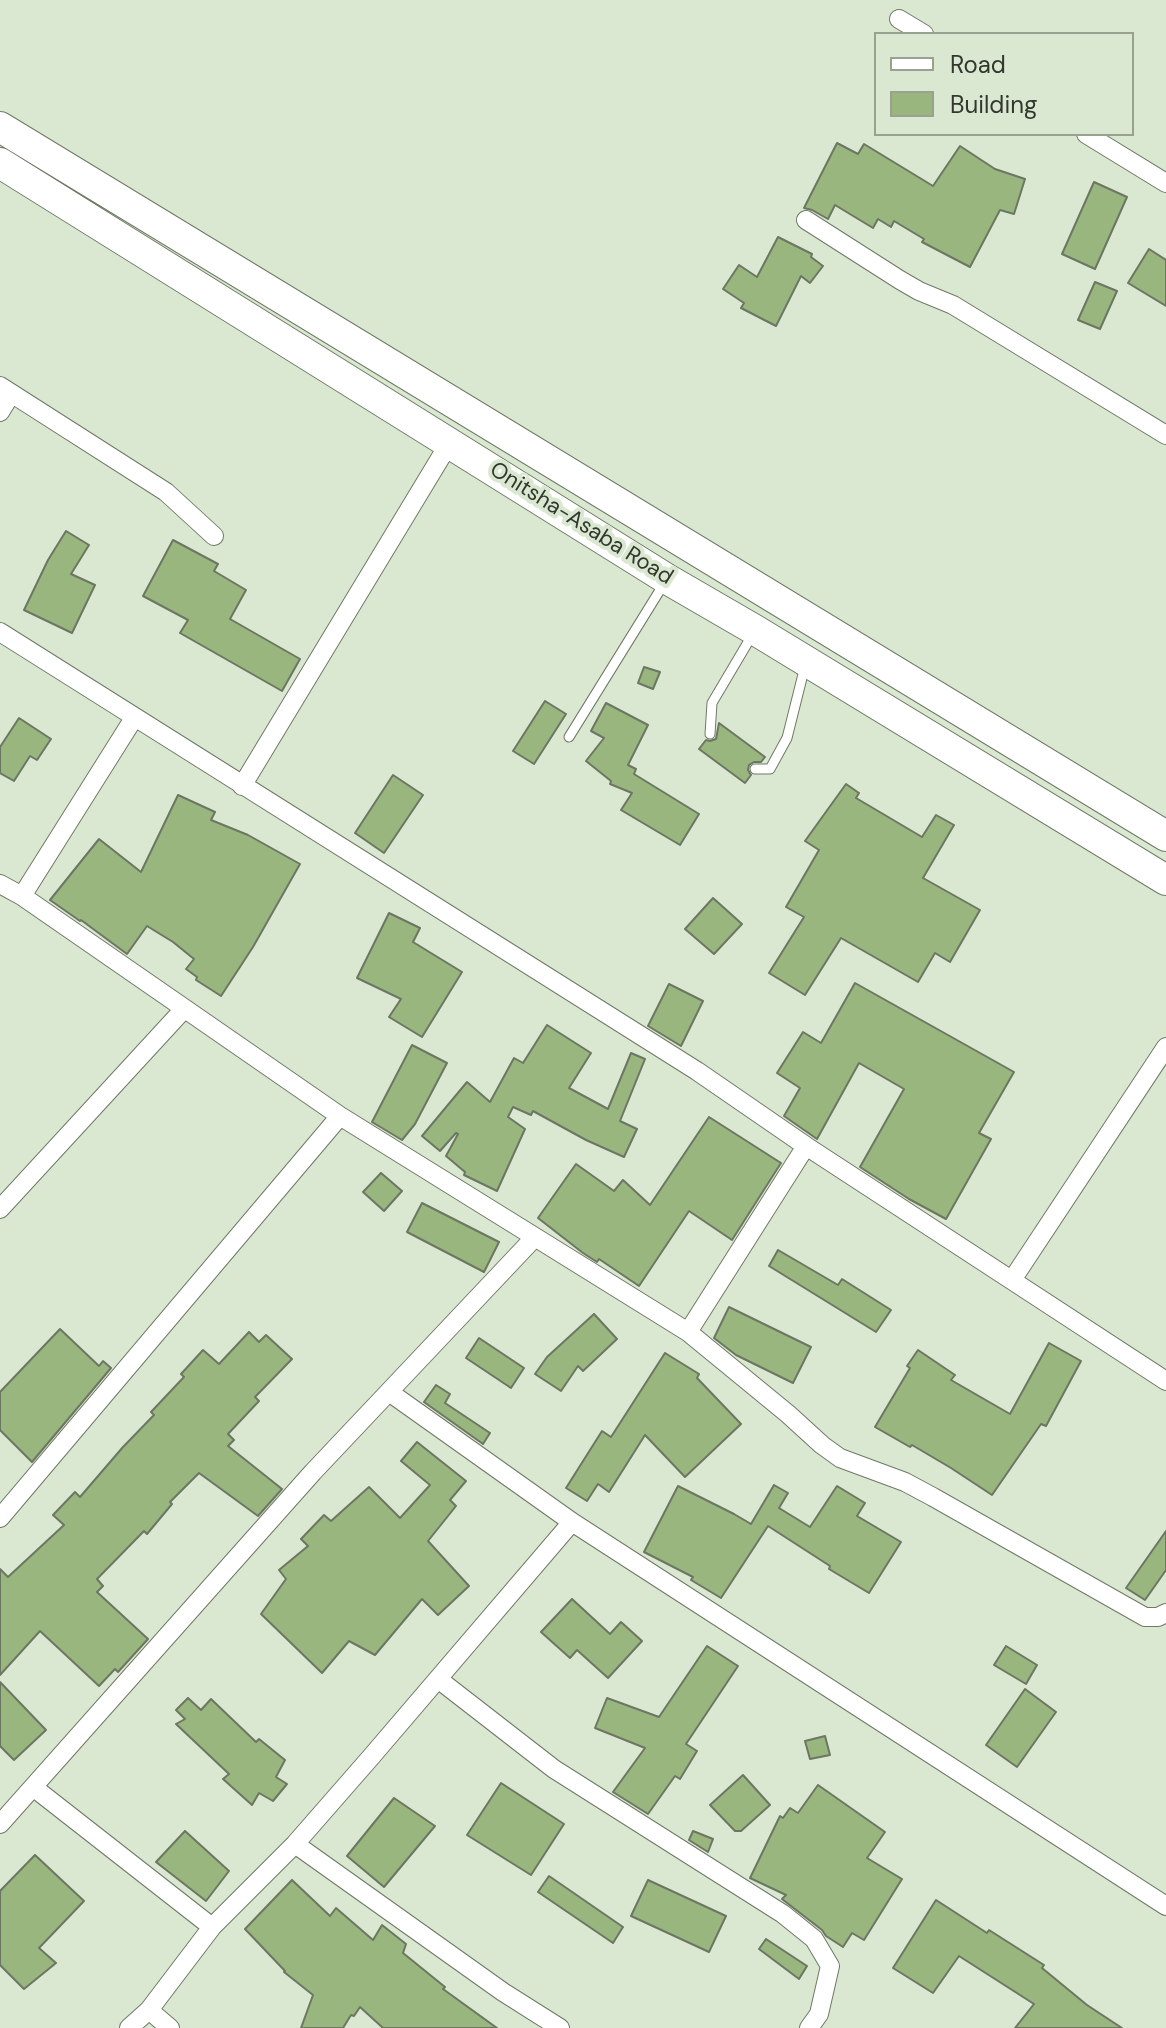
<!DOCTYPE html>
<html>
<head>
<meta charset="utf-8">
<style>
	body { margin:0 }
	#map { position:relative; width:1166px; height:2028px; overflow:hidden; background:#dbe8d1; font-family:"DM Sans",sans-serif }
	canvas { display:block }
	.legend { position:absolute; left:874px; top:32px; width:260px; height:104px; box-sizing:border-box; background:#dbe8d1; border:2px solid #98a290; margin:0; padding:10px 14px; list-style:none; font-size:24px; color:#33382f }
	.legend li { display:flex; align-items:center; gap:16px; height:40px }
	.legend b { width:40px; border:2px solid #98a290 }
</style>
</head>
<body>
<div id="map">
<canvas width="1166" height="2028"></canvas>
<ul class="legend">
<li><b style="height:10px;background:#fff"></b>Road</li>
<li><b style="height:22px;background:#98b67e"></b>Building</li>
</ul>
</div>
<script>
const ctx = document.querySelector('canvas').getContext('2d');
ctx.lineJoin = 'round';
function paint(path, color) { ctx.fillStyle = color; ctx.fill(path, 'evenodd'); }
const poly = rows => new Path2D(rows.map(r => 'M' + r).join(''));
function stroke(path, color, width, dash) { ctx.strokeStyle = color; ctx.lineWidth = width; ctx.lineCap = dash ? 'butt' : 'round'; ctx.setLineDash(dash || []); ctx.stroke(path); }
function label(font, color, halo, rows, align = 'center') {
  ctx.font = font + ' "DM Sans",sans-serif'; ctx.lineWidth = 8; ctx.setLineDash([]); ctx.textBaseline = 'middle'; ctx.strokeStyle = halo; ctx.fillStyle = color; for (const [text, x, y, turn = 0] of rows) {
    ctx.save(); ctx.translate(x, y); ctx.rotate((+turn || 0) * Math.PI / 180); ctx.textAlign = isNaN(turn) ? turn : align; if (halo) ctx.strokeText(text, 0, 0); ctx.fillText(text, 0, 0); ctx.restore();
  }
}
const building = poly([
	[837,143,858,154,864,144,933,186,960,146,995,169,1025,179,1014,214,1000,210,970,267,922,242,924,239,894,221,891,227,878,219,873,228,835,205,828,219,812,210,804,208,837,143],
	[1094,182,1127,197,1095,269,1062,254,1094,182],
	[778,237,812,254,811,257,823,266,810,283,801,276,776,326,741,308,744,303,723,289,739,265,757,277,778,237],
	[1149,249,1166,260,1166,306,1128,283,1149,249],
	[1095,282,1117,291,1100,329,1078,320,1095,282],
	[66,531,89,545,71,574,95,585,72,633,24,610,48,560,66,531],
	[173,540,218,564,214,571,246,590,230,619,300,659,282,691,180,633,188,620,143,596,173,540],
	[644,667,660,672,653,689,638,683,644,667],
	[545,701,566,714,534,764,513,751,545,701],
	[606,703,648,725,628,765,636,769,634,774,699,814,680,845,621,810,632,793,610,784,611,781,586,761,604,738,591,731,606,703],
	[19,718,51,739,37,760,30,756,14,781,0,773,0,747,19,718],
	[719,723,765,757,761,762,754,762,749,765,748,770,751,775,745,783,699,749,706,740,710,741,716,739,719,723],
	[393,775,423,795,384,853,355,833,393,775],
	[846,784,859,793,856,798,922,837,936,815,954,825,923,878,980,910,950,962,935,953,918,982,841,938,805,995,769,973,804,917,786,907,819,850,805,841,846,784],
	[178,795,215,812,211,820,248,835,300,864,253,947,221,996,196,980,197,977,186,969,194,959,173,942,147,926,127,954,81,920,80,921,50,900,99,839,141,872,178,795],
	[713,898,742,924,714,954,685,929,713,898],
	[389,913,420,928,413,942,462,972,422,1037,389,1017,401,999,357,978,389,913],
	[855,983,1014,1072,979,1133,991,1139,946,1219,909,1199,860,1167,904,1089,859,1063,817,1139,784,1116,800,1088,777,1073,803,1032,821,1043,855,983],
	[669,984,703,1001,681,1046,648,1026,669,984],
	[547,1025,591,1053,569,1088,608,1109,631,1053,645,1059,620,1121,637,1129,624,1157,586,1140,533,1111,531,1115,513,1107,508,1117,525,1129,497,1191,464,1175,465,1172,446,1156,458,1134,456,1133,440,1151,422,1136,467,1082,490,1102,514,1058,523,1063,547,1025],
	[412,1045,447,1063,415,1124,402,1140,372,1122,412,1045],
	[709,1117,781,1163,732,1240,689,1211,639,1286,599,1259,597,1262,583,1253,538,1218,576,1164,614,1191,623,1180,650,1205,709,1117],
	[381,1173,402,1191,384,1211,363,1192,381,1173],
	[422,1203,499,1242,484,1272,407,1232,422,1203],
	[778,1250,838,1285,842,1279,891,1310,876,1332,769,1266,778,1250],
	[729,1307,811,1347,793,1383,736,1355,714,1338,729,1307],
	[594,1314,617,1339,583,1371,578,1366,561,1391,535,1374,547,1357,594,1314],
	[60,1329,99,1366,103,1361,111,1368,32,1462,0,1430,0,1392,60,1329],
	[249,1332,259,1342,266,1335,292,1359,255,1397,259,1401,228,1434,234,1440,228,1446,282,1489,258,1516,199,1473,170,1502,172,1504,147,1534,144,1531,97,1579,103,1586,97,1592,148,1639,118,1672,115,1669,99,1686,40,1631,0,1675,0,1569,8,1577,64,1525,53,1515,75,1492,80,1497,123,1447,154,1415,151,1412,184,1377,181,1374,203,1350,219,1364,249,1332],
	[479,1338,524,1368,511,1388,466,1358,479,1338],
	[1049,1343,1081,1361,1046,1426,1041,1424,992,1495,951,1468,912,1445,910,1447,875,1427,910,1368,907,1366,918,1350,955,1375,951,1380,1010,1414,1049,1343],
	[665,1353,699,1374,697,1378,741,1424,685,1477,645,1435,609,1492,598,1484,587,1501,566,1488,602,1431,611,1437,665,1353],
	[436,1385,450,1394,445,1403,490,1433,483,1444,424,1402,436,1385],
	[417,1442,466,1481,450,1500,456,1506,428,1541,469,1586,438,1615,422,1599,375,1655,349,1641,322,1673,261,1614,286,1579,279,1570,308,1546,301,1539,324,1515,331,1521,369,1487,400,1518,430,1485,401,1461,417,1442],
	[774,1485,788,1493,779,1508,810,1527,837,1486,865,1503,857,1516,901,1542,869,1593,829,1569,830,1566,768,1526,721,1598,691,1580,693,1577,644,1552,678,1486,734,1514,751,1524,774,1485],
	[1166,1531,1166,1570,1145,1600,1126,1588,1166,1531],
	[572,1599,610,1634,621,1622,642,1641,608,1678,577,1650,570,1658,541,1632,572,1599],
	[707,1646,738,1666,686,1744,697,1751,680,1779,675,1776,648,1814,613,1792,645,1748,595,1728,607,1698,659,1717,707,1646],
	[1006,1646,1037,1665,1026,1684,994,1665,1006,1646],
	[0,1682,46,1730,14,1760,0,1746,0,1682],
	[1025,1689,1056,1712,1017,1767,986,1745,1025,1689],
	[188,1698,201,1710,211,1699,256,1742,259,1739,285,1760,276,1777,287,1784,273,1801,259,1793,252,1805,223,1779,229,1774,176,1724,185,1719,176,1710,188,1698],
	[825,1736,830,1755,810,1759,805,1741,825,1736],
	[743,1775,770,1805,741,1831,735,1831,710,1805,743,1775],
	[501,1783,564,1824,531,1875,467,1835,501,1783],
	[818,1785,885,1832,867,1858,902,1879,864,1940,852,1933,843,1947,826,1936,822,1930,782,1899,786,1895,750,1878,780,1816,783,1818,790,1808,798,1813,818,1785],
	[394,1798,435,1826,384,1887,347,1856,394,1798],
	[185,1831,229,1871,206,1901,156,1862,185,1831],
	[693,1831,713,1839,708,1852,689,1840,693,1831],
	[35,1855,84,1901,39,1948,56,1963,24,1989,0,1965,0,1891,35,1855],
	[549,1876,623,1927,613,1943,538,1892,549,1876],
	[292,1880,330,1916,336,1908,373,1940,382,1925,406,1944,403,1953,445,1987,443,1989,497,2028,383,2028,360,2007,354,2016,351,2015,343,2028,301,2028,313,1995,284,1972,285,1971,245,1929,292,1880],
	[648,1880,726,1916,709,1952,631,1916,648,1880],
	[936,1900,987,1933,989,1930,1044,1965,1042,1968,1087,2005,1122,2028,1015,2028,1034,2004,959,1956,933,1993,893,1968,936,1900],
	[766,1939,807,1966,799,1979,759,1949,766,1939]
]);
paint(building, '#98b67e');
stroke(building, '#6c7763', 2);
const service = poly([
	[710,734,712,703,754,632],
	[569,737,665,582],
	[755,769,770,769,787,738,805,666]
]);
const minor = poly([
	[899,19,924,34],
	[1086,134,1166,183],
	[806,220,900,280,919,291,953,305,1166,435],
	[0,386,166,492,214,536],
	[0,412,11,394],
	[0,632,697,1071,806,1146,1166,1381],
	[242,786,450,442],
	[0,884,22,896,340,1116,688,1332,788,1414,822,1445,840,1458,905,1482,933,1497,1145,1617,1158,1617,1166,1613],
	[22,896,134,718],
	[0,1209,184,1009],
	[1012,1280,1166,1047],
	[688,1332,806,1146],
	[389,1392,572,1522,1166,1906],
	[0,1518,340,1116],
	[438,1679,554,1769,783,1914,814,1939,830,1966,819,2014,809,2028],
	[33,1787,212,1927],
	[0,1824,313,1472,535,1237],
	[295,1844,503,1992,560,2028],
	[149,2010,170,2028],
	[129,2028,149,2010,212,1927,295,1844,371,1757,572,1522]
]);
const trunk = poly([
	[0,127,1166,836],
	[0,163,667,579,755,630,1166,880]
]);
stroke(service, '#6f7a65', 11);
stroke(minor, '#6f7a65', 20);
stroke(trunk, '#6f7a65', 32);
stroke(service, '#fff', 9);
stroke(minor, '#fff', 18);
stroke(trunk, '#fff', 30);
label('22px', '#33382f', '#dbe8d1', [
	["Onitsha-Asaba Road",581,524,32]
]);
</script>
</body>
</html>
